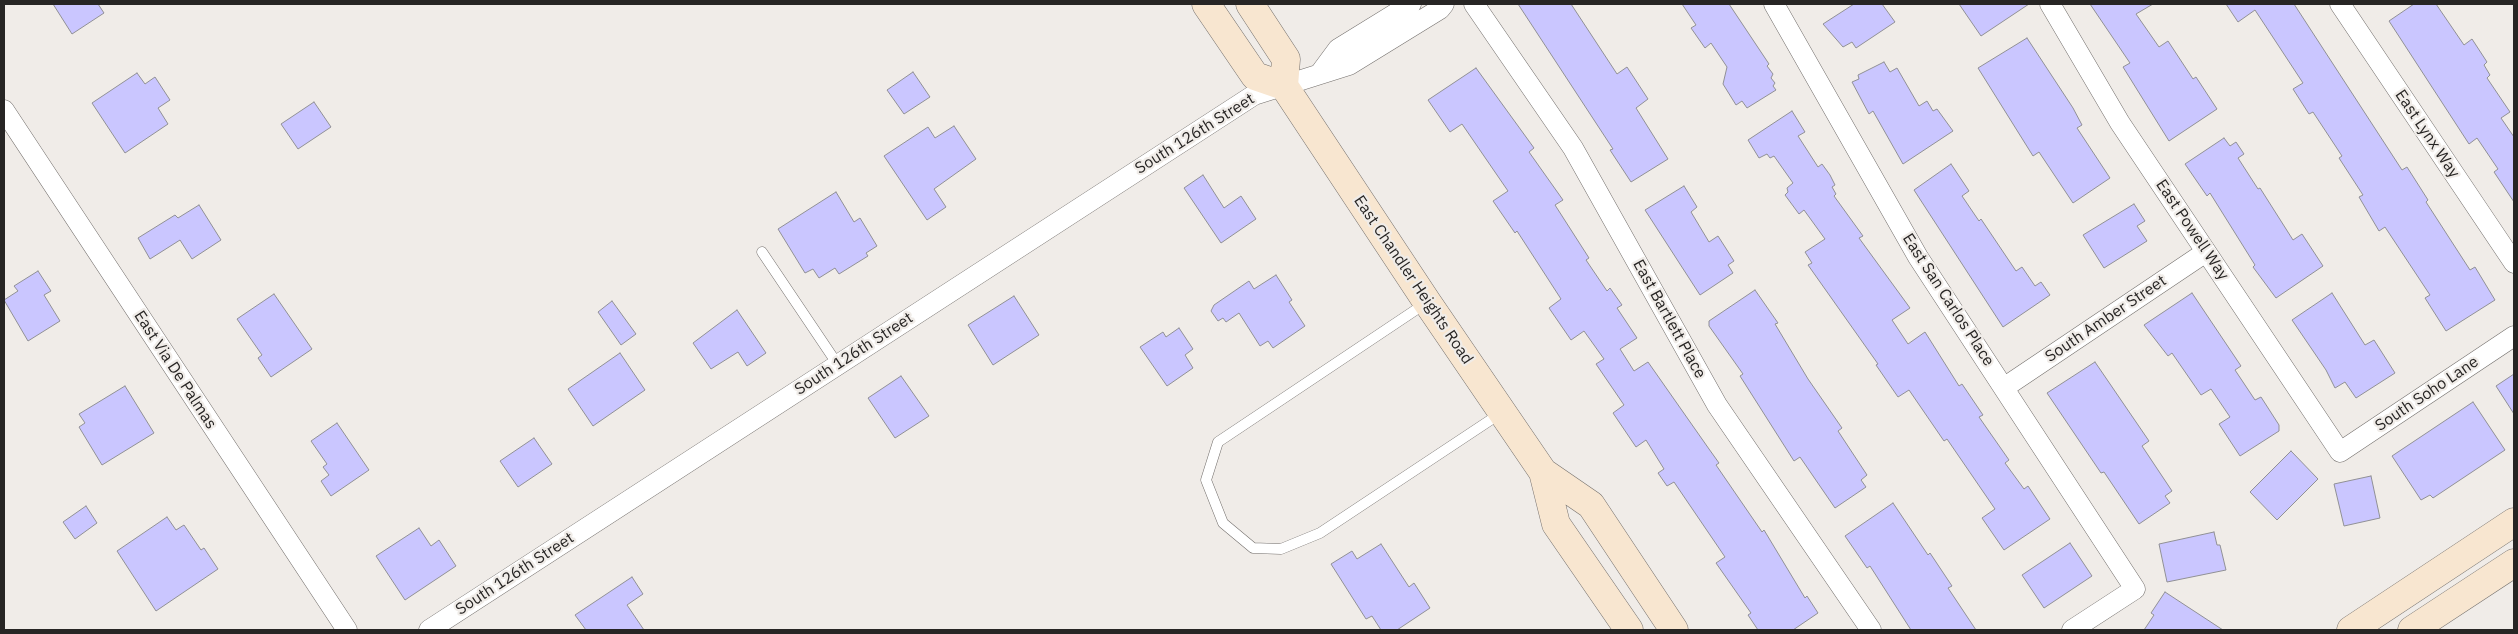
<!DOCTYPE html>
<html>
<head>
<meta charset="utf-8">
<style>
	body { margin:0 }
	#map { position:relative; width:2518px; height:634px; overflow:hidden; background:#f0ece8; font-family:"IBM Plex Sans",sans-serif }
	canvas { display:block }
	.frame { position:absolute; inset:0; border:5px solid #272524; pointer-events:none }
</style>
</head>
<body>
<div id="map">
<canvas width="2518" height="634"></canvas>
<div class="frame"></div>
</div>
<script>
const ctx = document.querySelector('canvas').getContext('2d');
ctx.lineJoin = 'round';
function paint(path, color) { ctx.fillStyle = color; ctx.fill(path, 'evenodd'); }
const poly = rows => new Path2D(rows.map(r => 'M' + r).join(''));
function stroke(path, color, width, dash) { ctx.strokeStyle = color; ctx.lineWidth = width; ctx.lineCap = dash ? 'butt' : 'round'; ctx.setLineDash(dash || []); ctx.stroke(path); }
function label(font, color, halo, rows, align = 'center') {
  ctx.font = font + ' "IBM Plex Sans",sans-serif'; ctx.lineWidth = 4.5; ctx.setLineDash([]); ctx.textBaseline = 'middle'; ctx.strokeStyle = halo; ctx.fillStyle = color; for (const [text, x, y, turn = 0] of rows) {
    ctx.save(); ctx.translate(x, y); ctx.rotate((+turn || 0) * Math.PI / 180); ctx.textAlign = isNaN(turn) ? turn : align; if (halo) ctx.strokeText(text, 0, 0); ctx.fillText(text, 0, 0); ctx.restore();
  }
}
const building = poly([
	[53,4,98,4,104,13,72,34,53,4],
	[1518,4,1571,4,1617,74,1627,67,1648,99,1636,108,1668,159,1631,182,1610,150,1613,149,1518,4],
	[1682,4,1729,4,1769,64,1767,66,1773,74,1771,78,1775,83,1773,86,1776,90,1747,108,1742,101,1736,105,1723,84,1727,67,1711,43,1705,48,1691,28,1696,25,1682,4],
	[1854,4,1882,4,1895,22,1856,48,1852,42,1843,47,1823,24,1854,4],
	[1959,4,2029,4,1981,36,1959,4],
	[2090,4,2153,4,2136,14,2159,47,2168,41,2193,79,2196,77,2217,109,2169,141,2123,67,2130,63,2090,4],
	[2226,4,2294,4,2402,170,2407,167,2428,200,2426,202,2470,270,2475,267,2495,300,2446,331,2425,298,2430,295,2385,227,2379,231,2359,197,2363,195,2339,158,2342,156,2313,112,2309,114,2293,89,2303,83,2255,10,2238,22,2226,4],
	[2414,4,2436,4,2464,45,2472,39,2487,62,2484,65,2490,75,2487,78,2510,112,2501,118,2514,137,2514,202,2494,172,2498,169,2477,138,2469,144,2389,21,2414,4],
	[2027,38,2073,108,2082,125,2077,128,2110,178,2073,203,2039,152,2033,156,1978,68,2027,38],
	[1884,62,1890,72,1897,68,1919,106,1927,101,1933,111,1937,109,1953,131,1903,164,1873,111,1869,114,1852,82,1859,79,1858,75,1884,62],
	[1476,68,1534,148,1529,152,1563,200,1555,205,1589,258,1586,260,1607,291,1610,288,1622,305,1617,308,1637,338,1620,349,1634,371,1648,362,1709,449,1719,463,1716,465,1762,532,1764,530,1805,598,1807,596,1818,613,1793,630,1758,630,1748,615,1751,613,1716,563,1725,557,1674,482,1667,486,1658,473,1664,469,1646,440,1636,447,1613,413,1624,405,1596,364,1604,359,1584,331,1571,340,1549,308,1561,299,1517,231,1515,233,1493,201,1508,191,1462,124,1450,132,1428,100,1476,68],
	[913,72,930,97,904,114,887,90,913,72],
	[137,73,145,84,155,77,170,100,158,108,168,124,125,153,92,103,137,73],
	[314,102,331,127,298,149,281,124,314,102],
	[1792,111,1805,132,1798,136,1818,167,1822,164,1830,175,1835,185,1832,187,1836,194,1834,196,1863,236,1859,238,1910,308,1892,320,1908,344,1925,332,1959,386,1962,384,1983,415,1979,417,2009,460,2005,463,2024,489,2028,486,2050,519,2004,550,1982,518,1995,509,1947,439,1944,441,1909,390,1898,397,1876,365,1878,364,1808,265,1812,263,1805,252,1825,239,1804,210,1799,214,1785,195,1788,192,1787,188,1793,183,1774,156,1770,158,1767,154,1759,158,1748,140,1792,111],
	[954,126,976,159,934,189,946,207,927,220,884,156,928,127,935,138,954,126],
	[2224,138,2230,146,2236,142,2244,154,2238,158,2258,189,2260,188,2293,240,2302,234,2323,266,2276,298,2253,267,2255,265,2210,193,2207,196,2185,164,2224,138],
	[1951,164,1969,191,1962,196,1979,221,1981,219,2016,271,2022,267,2035,286,2041,282,2050,295,2003,327,1914,190,1951,164],
	[1203,175,1224,208,1241,196,1256,219,1221,243,1184,188,1203,175],
	[1684,186,1697,207,1691,212,1709,242,1718,236,1734,261,1728,265,1733,273,1700,295,1645,210,1684,186],
	[836,192,854,222,860,218,877,246,866,253,868,256,839,274,835,268,819,278,813,269,805,273,778,229,836,192],
	[2134,204,2145,221,2137,226,2147,241,2104,268,2083,235,2134,204],
	[199,205,221,240,192,259,180,240,150,259,138,238,175,215,178,218,199,205],
	[38,271,51,291,44,295,60,321,28,341,4,300,18,291,14,286,38,271],
	[1276,275,1292,300,1289,302,1305,326,1273,348,1268,341,1260,346,1239,313,1226,322,1223,318,1218,321,1211,311,1214,305,1249,281,1254,289,1276,275],
	[1755,290,1778,323,1775,324,1808,379,1842,428,1838,431,1867,475,1861,480,1866,487,1835,508,1800,457,1794,461,1740,376,1743,374,1709,326,1709,321,1755,290],
	[2192,293,2241,366,2235,370,2255,400,2261,397,2279,425,2279,431,2240,456,2219,424,2230,417,2211,389,2201,395,2172,353,2168,356,2144,325,2192,293],
	[2332,293,2365,345,2374,340,2395,373,2356,398,2345,382,2335,388,2326,370,2292,320,2332,293],
	[274,294,312,349,271,377,258,358,262,355,237,319,274,294],
	[1014,296,1039,335,993,365,968,325,1014,296],
	[612,301,636,334,621,345,598,312,612,301],
	[737,310,766,353,747,366,738,352,711,369,693,343,737,310],
	[1179,328,1193,349,1185,355,1193,368,1167,386,1140,347,1163,332,1166,337,1179,328],
	[620,353,645,390,593,426,568,389,620,353],
	[2095,362,2149,441,2142,446,2172,491,2165,496,2170,503,2139,524,2104,472,2101,473,2047,393,2095,362],
	[2514,374,2514,414,2496,386,2514,374],
	[901,376,929,416,895,438,868,398,901,376],
	[125,386,154,433,102,465,79,427,85,423,79,414,125,386],
	[2473,402,2505,450,2433,498,2430,495,2421,500,2392,456,2473,402],
	[337,423,369,470,331,496,321,481,329,475,323,467,327,464,311,441,337,423],
	[534,438,552,464,518,487,500,461,534,438],
	[2291,451,2318,479,2277,520,2250,492,2291,451],
	[2371,476,2380,518,2344,526,2334,484,2371,476],
	[1893,503,1928,555,1930,553,1952,586,1948,588,1976,630,1911,630,1870,566,1867,568,1845,536,1893,503],
	[86,506,97,523,75,539,63,522,86,506],
	[167,517,176,530,184,525,201,550,204,548,218,569,156,611,117,551,167,517],
	[419,528,431,546,439,540,456,566,405,600,376,556,419,528],
	[2214,532,2217,545,2220,545,2226,570,2167,582,2159,544,2214,532],
	[2070,543,2092,576,2044,608,2022,575,2070,543],
	[1381,544,1409,587,1414,583,1430,608,1397,630,1381,630,1372,616,1366,619,1331,564,1352,551,1357,559,1381,544],
	[632,577,643,594,627,605,644,630,586,630,575,615,632,577],
	[2165,592,2223,630,2144,630,2154,615,2151,613,2165,592]
]);
paint(building, '#cac6ff');
stroke(building, '#909095', 1);
const lane = poly([
	[762,252,838,365],
	[1426,303,1218,442,1206,480,1223,523,1253,548,1281,549,1320,533,1501,413]
]);
const street = poly([
	[1474,4,1573,148,1717,405,1871,630],
	[1774,4,1918,257,2135,589,2072,630],
	[2050,4,2120,123,2340,452,2514,336],
	[2340,4,2514,263],
	[1321,72,1338,49,1411,4],
	[4,110,347,630],
	[2005,387,2206,252],
	[429,630,1254,95,1349,65,1440,9,1444,4]
]);
const secondary = poly([
	[1206,4,1255,76,1284,86,1427,302,1543,472,1591,505,1674,630],
	[1250,4,1286,59,1284,86],
	[1543,472,1556,524,1629,630],
	[2351,630,2514,522],
	[2412,630,2514,563]
]);
stroke(lane, '#736f6c', 11);
stroke(street, '#736f6c', 21);
stroke(secondary, '#736f6c', 29);
stroke(lane, '#fff', 10);
stroke(street, '#fff', 20);
stroke(secondary, '#f8e6d0', 28);
label('16px', '#272524', '#f0ece8', [
	["South 126th Street",1195,134,-32],
	["East Lynx Way",2427,134,56],
	["East Powell Way",2192,230,56],
	["East Chandler Heights Road",1413,280,56],
	["East San Carlos Place",1948,300,57],
	["East Bartlett Place",1669,319,61],
	["South Amber Street",2106,319,-34],
	["South 126th Street",854,354,-33],
	["East Via De Palmas",175,370,57],
	["South Soho Lane",2427,394,-34],
	["South 126th Street",515,574,-33]
]);
</script>
</body>
</html>
